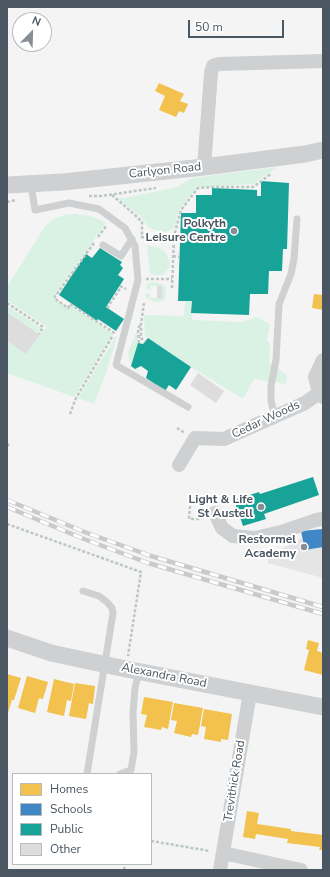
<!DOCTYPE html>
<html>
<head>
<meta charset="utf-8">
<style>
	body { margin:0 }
	#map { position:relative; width:330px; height:877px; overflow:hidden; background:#f4f4f4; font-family:"Nunito Sans",sans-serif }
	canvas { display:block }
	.frame { position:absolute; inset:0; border:8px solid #4a5661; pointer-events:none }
	.legend { position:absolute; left:12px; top:773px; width:140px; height:92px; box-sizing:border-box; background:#fff; border:1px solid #b7bbc0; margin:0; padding:5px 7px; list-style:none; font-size:12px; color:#4a5661 }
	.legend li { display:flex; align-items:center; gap:8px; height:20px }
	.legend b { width:20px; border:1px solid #b7bbc0 }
	.north { position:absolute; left:12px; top:12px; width:40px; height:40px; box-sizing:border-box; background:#fff; border:1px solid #b7bbc0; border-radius:50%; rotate:23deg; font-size:11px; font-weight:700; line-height:16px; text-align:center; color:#4a5661 }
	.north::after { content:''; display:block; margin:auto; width:14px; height:18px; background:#868d94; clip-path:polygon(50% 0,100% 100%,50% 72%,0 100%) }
	.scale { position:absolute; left:188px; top:20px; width:96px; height:18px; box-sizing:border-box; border:2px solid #4a5661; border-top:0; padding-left:5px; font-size:12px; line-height:14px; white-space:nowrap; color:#4a5661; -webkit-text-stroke:3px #fff; paint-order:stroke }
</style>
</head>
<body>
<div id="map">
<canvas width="330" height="877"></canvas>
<div class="frame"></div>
<ul class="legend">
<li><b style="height:11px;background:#f2c14e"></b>Homes</li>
<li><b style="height:11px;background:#3f88c5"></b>Schools</li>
<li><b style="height:11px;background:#17a398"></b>Public</li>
<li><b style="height:11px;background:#ddddde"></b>Other</li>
</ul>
<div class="north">N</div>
<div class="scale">50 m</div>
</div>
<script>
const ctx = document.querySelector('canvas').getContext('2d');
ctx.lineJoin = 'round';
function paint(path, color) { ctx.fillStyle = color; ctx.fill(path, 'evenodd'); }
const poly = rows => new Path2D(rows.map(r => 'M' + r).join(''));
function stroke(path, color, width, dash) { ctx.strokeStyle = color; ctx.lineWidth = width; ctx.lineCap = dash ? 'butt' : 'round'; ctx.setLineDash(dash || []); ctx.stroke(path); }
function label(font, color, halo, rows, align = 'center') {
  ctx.font = font + ' "Nunito Sans",sans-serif'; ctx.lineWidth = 4; ctx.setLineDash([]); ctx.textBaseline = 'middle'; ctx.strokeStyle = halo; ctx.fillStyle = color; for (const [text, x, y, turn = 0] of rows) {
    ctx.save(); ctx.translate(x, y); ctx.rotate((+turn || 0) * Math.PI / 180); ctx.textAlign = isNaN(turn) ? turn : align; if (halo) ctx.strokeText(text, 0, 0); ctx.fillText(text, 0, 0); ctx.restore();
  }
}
paint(poly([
	[323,529,323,578,268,563,268,556,302,538,301,531]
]), '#e6e5e6');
paint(poly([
	[278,167,253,184,198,187,180,208,174,227,169,231,163,232,149,228,141,217,117,198,125,198,177,187,192,178],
	[74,214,86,215,96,218,106,223,53,298,68,308,70,305,113,334,74,397,7,373,7,341,26,354,40,335,47,327,7,300,7,287,45,226,54,219,64,215],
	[147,245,159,248,165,252,169,259,170,267,163,275,154,275,150,274],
	[153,282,163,284,165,287,166,290,165,299,162,301,158,302,152,301,146,298,145,295,147,293,150,294,150,298,162,298,162,286,150,286,150,290,146,288,148,283],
	[185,301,192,301,192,320,241,322,257,317,270,324,267,340,270,344,269,363,287,375,286,384,254,379,243,399,191,367,145,336,144,315,184,316],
	[7,306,41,328,37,333,7,312],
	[137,331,138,343,131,366,128,352],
	[116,336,117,337,106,373,94,404,78,398]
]), '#d9f2e3');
paint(poly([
	[159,83,184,94,180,101,188,104,184,113,179,111,176,117,159,110,165,96,155,91],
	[314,294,323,295,323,310,312,308],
	[308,640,319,643,317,651,323,653,323,675,304,670,309,650,306,649],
	[7,674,21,678,14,700,12,700,7,716],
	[27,676,48,682,43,699,39,698,35,713,18,708],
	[54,679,74,684,71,701,67,700,64,716,47,712],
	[75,683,95,686,93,704,89,703,86,719,69,716],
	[144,697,173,702,168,729,162,727,161,730,144,727,147,715,141,714],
	[174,703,203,708,198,735,192,734,191,737,174,733,177,721,171,720],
	[204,709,232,714,228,740,221,739,221,742,204,739,206,727,201,726],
	[247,811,259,813,257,824,291,829,291,831,323,835,323,850,319,850,320,847,287,843,288,839,256,834,255,839,243,837]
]), '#f2c14e');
paint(poly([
	[323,529,323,547,305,550,301,531]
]), '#3f88c5');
paint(poly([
	[261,181,289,183,287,249,283,249,282,271,269,271,268,294,250,294,249,315,191,313,192,301,178,301,181,213,196,213,196,195,212,195,212,188,257,190,257,196,261,196],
	[100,248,122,262,120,265,123,268,118,275,124,279,106,307,124,319,116,331,98,319,97,321,59,295,86,254,92,258],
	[148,338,191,367,176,390,169,385,165,391,146,378,148,371,141,366,135,369,131,366,138,343,143,344],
	[313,477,319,495,264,514,266,519,243,526,234,500,259,492,260,494]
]), '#17a398');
paint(poly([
	[157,286,162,286,162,299,157,298],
	[7,312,40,335,26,354,7,341],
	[198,373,224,391,216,403,190,385]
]), '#ddddde');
stroke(poly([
	[112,195,135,215,142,222,142,237],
	[89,196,101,196,156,188],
	[7,202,16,200],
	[98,237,107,225],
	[141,237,153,238,174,236],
	[94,243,54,298,68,308,70,304,116,334],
	[173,256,179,257],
	[146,279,172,279],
	[120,286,126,289],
	[172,288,174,236,181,210,198,188,213,187,253,187,271,174],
	[7,303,43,327,39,334],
	[144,303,141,324,141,338,145,342],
	[107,308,121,287],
	[139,343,138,330,140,324],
	[70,414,76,398,112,337],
	[177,428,185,433],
	[7,446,9,444],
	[190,506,189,519,198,519,205,517],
	[7,524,141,572,128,656],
	[151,841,210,851],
	[124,870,125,864]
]), '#bcc7c4', 2.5, [3, 2]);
stroke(poly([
	[31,184,35,210,69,203,99,209,125,228,135,246,138,280,116,365,188,407],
	[103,245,121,256,132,239],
	[275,416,271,401,271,386,276,360,279,304,291,274,294,259,297,219],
	[83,591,99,596,107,602,112,608,113,613,87,774],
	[120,774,131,770,134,752,133,713,135,688,139,672]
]), '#ced0d2', 7);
stroke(poly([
	[204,167,211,73,213,66,219,64,323,61],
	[323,360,315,377,319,393,323,397],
	[179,465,195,438,224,439,305,403,319,393],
	[215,513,222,528,233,536,255,538,281,532,316,520,323,519],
	[223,853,301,870],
	[220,870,250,693]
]), '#ced0d2', 14);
stroke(poly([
	[7,185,63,182,204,167,305,154,323,150],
	[7,638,51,653,126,669,323,707]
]), '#ced0d2', 17);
const rail = poly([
	[7,500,87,533,151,556,323,607],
	[7,507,84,539,148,563,323,614]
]);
stroke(rail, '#c9cacc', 4.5);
stroke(rail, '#fff', 3, [9]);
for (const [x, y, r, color] of [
	[234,231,4,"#868d94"],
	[261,507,4,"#868d94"],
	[304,547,4,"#868d94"]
]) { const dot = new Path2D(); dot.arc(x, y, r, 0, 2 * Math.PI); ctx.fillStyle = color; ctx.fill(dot); stroke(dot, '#fff', 1.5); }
label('12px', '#4a5661', '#fff', [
	["Carlyon Road",165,171,-6],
	["Cedar Woods",266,420,-25],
	["Alexandra Road",164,676,11],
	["Trevithick Road",235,781,-81]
]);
label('bold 12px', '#4a5661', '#fff', [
	["Polkyth",226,224],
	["Leisure Centre",226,238],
	["Light & Life",253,500],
	["St Austell",253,514],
	["Restormel",296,540],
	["Academy",296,554]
], 'right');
</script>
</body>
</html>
